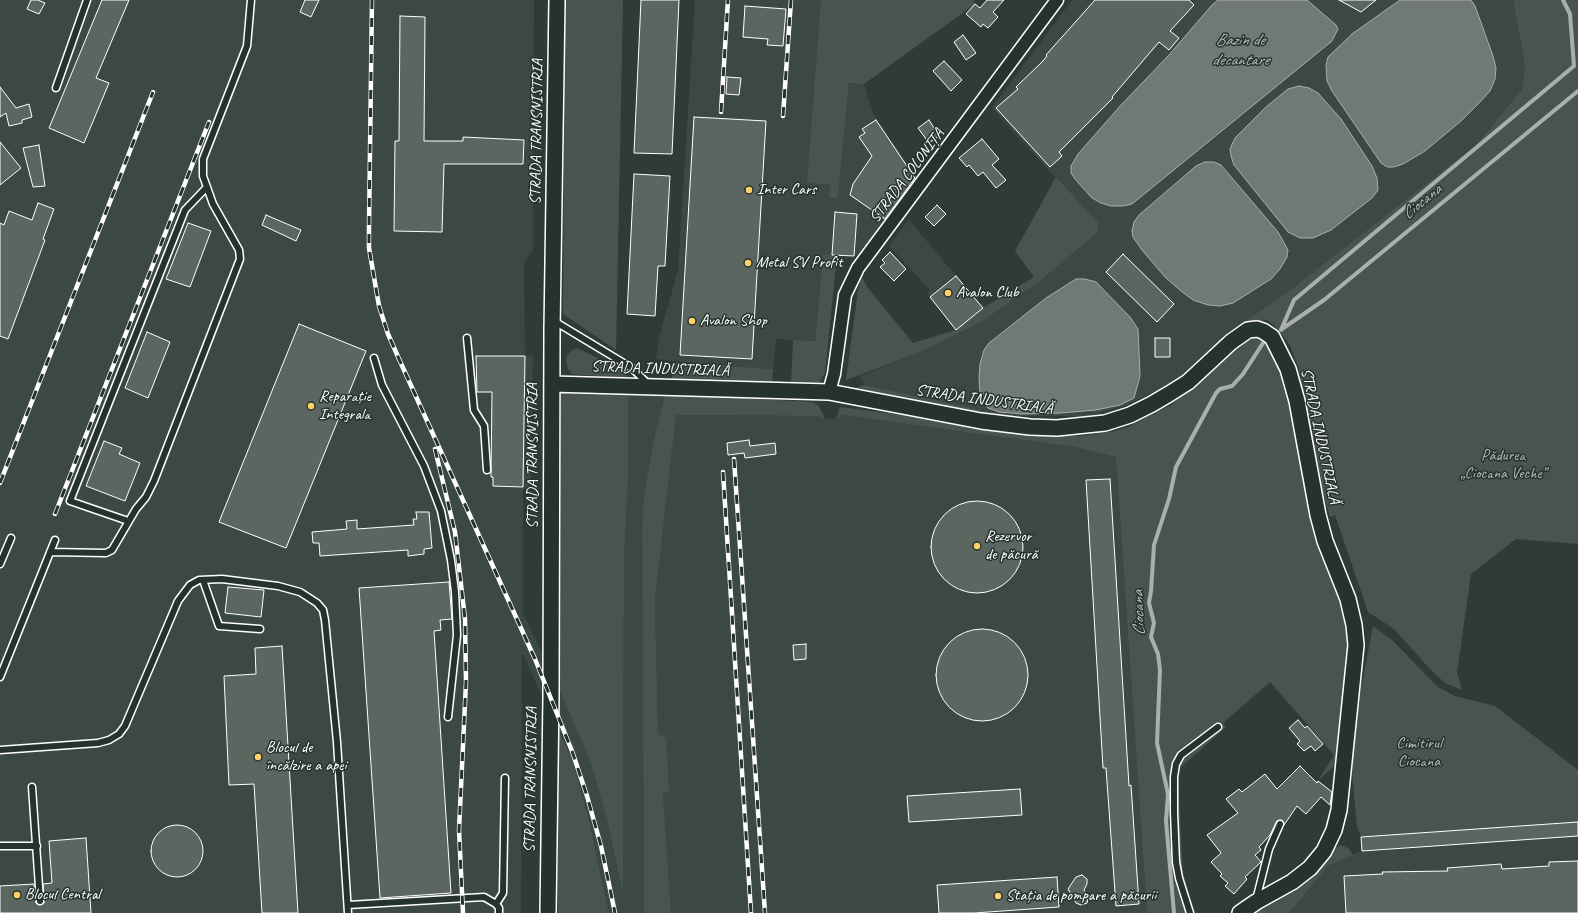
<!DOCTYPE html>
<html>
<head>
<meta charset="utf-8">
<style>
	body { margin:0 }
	canvas { display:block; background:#2f3b35 }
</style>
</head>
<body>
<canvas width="1578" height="913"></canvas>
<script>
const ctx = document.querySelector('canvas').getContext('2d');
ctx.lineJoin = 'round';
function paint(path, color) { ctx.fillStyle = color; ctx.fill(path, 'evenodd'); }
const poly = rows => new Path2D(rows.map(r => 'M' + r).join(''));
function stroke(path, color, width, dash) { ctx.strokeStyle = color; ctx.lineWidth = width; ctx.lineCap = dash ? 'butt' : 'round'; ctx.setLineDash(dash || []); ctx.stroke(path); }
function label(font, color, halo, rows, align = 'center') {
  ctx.font = font + ' Caveat,sans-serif'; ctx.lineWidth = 3; ctx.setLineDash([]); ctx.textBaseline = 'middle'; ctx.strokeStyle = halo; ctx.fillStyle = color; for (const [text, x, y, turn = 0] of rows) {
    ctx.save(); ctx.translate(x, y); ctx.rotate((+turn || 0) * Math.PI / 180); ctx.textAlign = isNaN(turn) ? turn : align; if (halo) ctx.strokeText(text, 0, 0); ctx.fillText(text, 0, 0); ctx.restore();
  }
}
paint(poly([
	[0,0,534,0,533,250,524,262,525,356,533,355,531,490,523,490,523,613,571,712,591,762,607,820,623,890,624,559,628,478,628,392,665,394,654,439,642,532,644,913,609,913,600,871,574,765,522,653,521,913,0,913],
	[695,0,842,0,838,198,849,83,864,84,873,114,915,177,886,220,878,226,881,230,863,254,854,256,823,254,815,341,776,339,773,369,690,363,656,359,660,334,678,270],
	[1072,0,1513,0,1525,65,1522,89,1477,144,1293,288,1243,323,1184,377,1125,406,1088,416,1008,416,988,413,973,408,864,385,860,376,918,353,980,323,1041,280,1098,232,1097,223,992,108],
	[909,220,983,308,956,330,927,294,930,290,889,246],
	[676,415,818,416,825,419,836,419,842,415,1075,447,1116,457,1147,913,671,913,663,793,669,791,658,734,655,600],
	[1578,822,1578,913,1289,913,1328,866,1361,851,1361,837]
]), '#3c4842');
paint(poly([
	[565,0,623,0,616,350,563,314],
	[821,0,973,0,975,4,864,84,849,83,838,198,829,198,830,185,807,183],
	[1513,0,1578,0,1578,544,1516,539,1471,574,1457,673,1462,690,1445,683,1430,669,1394,629,1368,612,1335,515,1330,517,1321,484,1298,366,1290,345,1274,325,1267,320,1243,323,1293,288,1477,144,1522,89,1525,65],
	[1056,177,1098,223,1098,232,1041,280,980,323,918,353,846,380,858,290,862,277,867,287,913,343,956,330,983,308,1034,277,1015,251],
	[823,254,837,255,825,373,817,386,791,384,793,340,815,341],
	[1255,337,1262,338,1273,350,1283,377,1306,490,1343,600,1349,636,1349,667,1336,764,1318,781,1334,755,1270,682,1223,723,1226,727,1180,768,1178,780,1183,873,1195,913,1147,913,1116,457,1075,447,842,415,836,419,840,407,926,418,1036,436,1081,436,1114,431,1128,427,1171,405,1246,340],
	[577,348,628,373,626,378,572,374,568,369,566,361,567,355,572,350],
	[674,362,773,369,772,382,672,379],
	[864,385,973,408,988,413,850,390],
	[561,390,628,392,628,478,624,559,623,892,607,820,591,763,560,690],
	[665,394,813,402,819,406,825,419,817,416,676,415,655,600,658,734,666,738,669,791,663,793,671,913,644,913,642,532,644,496,654,439],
	[1373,626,1392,640,1438,687,1455,696,1495,706,1578,770,1578,822,1361,837,1357,827,1350,747],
	[558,729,574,765,589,822,609,913,558,913],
	[1341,845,1349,849,1353,855,1328,866,1289,913,1255,913,1295,891,1318,872,1332,849]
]), '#4a544f');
const water = poly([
	[1218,0,1307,0,1336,25,1338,29,1332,41,1132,204,1123,206,1111,206,1101,203,1092,198,1075,179,1071,173,1071,166,1074,161,1078,154,1121,105,1169,55,1212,5,1218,0],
	[1400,0,1471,0,1475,6,1493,56,1496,68,1495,79,1490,91,1480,102,1461,121,1425,151,1403,164,1394,167,1387,167,1381,163,1332,91,1327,81,1326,65,1328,57,1352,34,1400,0],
	[1299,86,1309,88,1318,93,1341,119,1372,166,1377,178,1378,190,1372,198,1331,230,1313,238,1300,238,1288,232,1234,165,1231,156,1230,149,1235,138,1266,107,1288,89,1299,86],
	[1205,162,1214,162,1221,165,1278,232,1288,250,1287,257,1280,269,1271,279,1233,303,1220,306,1208,305,1193,300,1181,291,1165,277,1142,250,1133,237,1132,231,1134,222,1139,215,1196,166,1205,162],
	[1076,279,1085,279,1096,282,1130,317,1138,329,1140,376,1134,398,1120,405,1096,410,1061,413,1023,414,999,412,988,408,984,403,980,393,979,378,980,364,984,350,989,343,1046,298,1076,279]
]);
paint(water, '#707975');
stroke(water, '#a9afac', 1);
stroke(poly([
	[1282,329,1324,300,1578,91],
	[1281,330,1294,300,1574,66,1570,14,1563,0],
	[1174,913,1166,821,1168,794,1157,743,1160,670,1158,654,1151,637,1154,623,1149,603,1151,591,1154,545,1169,499,1176,467,1216,393,1220,389,1232,386,1243,374,1263,343]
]), '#a9afac', 4);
const building = poly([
	[31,0,38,0,45,3,39,14,27,9,31,0],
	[102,0,129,0,96,78,109,83,84,143,49,128,102,0],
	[305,0,319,0,311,17,300,12,305,0],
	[641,0,679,0,672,154,634,153,641,0],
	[987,0,1004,0,993,12,998,17,988,28,983,24,981,27,966,14,975,4,980,8,987,0],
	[1095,0,1189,0,1194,5,1170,31,1179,38,1169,50,1159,42,1112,97,1113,98,1059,152,1062,156,1050,167,996,108,1018,89,1016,87,1043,61,1047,56,1046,55,1095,0],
	[1339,0,1376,0,1361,12,1339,0],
	[745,6,786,9,783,46,767,45,768,39,743,37,745,6],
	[400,16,425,17,424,141,463,141,463,137,524,140,523,164,444,164,442,232,394,231,395,141,399,141,400,16],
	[963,35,976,53,966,60,954,42,963,35],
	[944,61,962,80,951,91,933,71,944,61],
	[727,77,741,78,739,95,726,94,727,77],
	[0,87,16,108,29,104,32,117,22,120,22,123,9,126,6,113,0,117,0,87],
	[694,117,766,121,752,359,680,355,694,117],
	[876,120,915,178,885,219,850,195,853,184,872,156,859,137,865,133,862,129,876,120],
	[929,120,939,136,929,143,918,128,929,120],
	[982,139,999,159,992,165,1006,180,996,188,983,172,978,176,969,165,967,167,959,158,982,139],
	[0,142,21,168,0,185,0,142],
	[39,145,45,186,33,187,23,148,39,145],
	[634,174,670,176,665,266,658,266,655,316,627,314,634,174],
	[38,203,54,209,43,239,45,240,8,339,0,336,0,223,4,225,9,211,32,220,38,203],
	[937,205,946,214,934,226,925,217,937,205],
	[835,212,857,214,854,256,832,255,835,212],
	[266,215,301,230,296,241,262,225,266,215],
	[188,223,211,231,190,287,166,279,188,223],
	[890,252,906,269,894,281,880,267,885,263,882,260,890,252],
	[1123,254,1174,304,1157,322,1106,272,1123,254],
	[956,276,983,308,956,330,930,297,956,276],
	[299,324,366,351,286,548,219,522,299,324],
	[147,332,170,342,148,398,125,388,147,332],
	[1155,338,1170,338,1170,357,1155,357,1155,338],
	[476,356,525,356,523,487,493,486,493,477,491,477,492,392,477,392,476,356],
	[749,440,750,446,775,443,776,454,745,458,744,453,728,455,727,443,749,440],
	[104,441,122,448,119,454,140,463,125,501,86,486,104,441],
	[1110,479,1129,786,1131,785,1139,904,1116,906,1106,768,1103,768,1086,480,1110,479],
	'931 547a46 46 0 1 1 92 0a46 46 0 1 1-92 0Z',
	[416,512,429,512,432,548,424,549,424,554,408,556,408,550,320,556,319,543,313,543,312,532,347,529,346,521,357,520,357,529,414,525,413,519,417,519,416,512],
	[449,582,452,619,440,620,441,630,434,631,451,893,380,898,359,588,449,582],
	[228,587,264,590,261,617,225,613,228,587],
	'936 675a46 46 0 1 1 92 0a46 46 0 1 1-92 0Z',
	[806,644,806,659,794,660,793,645,806,644],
	[282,646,298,913,262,913,254,784,229,785,224,676,256,674,255,648,282,646],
	[1298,720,1305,728,1307,726,1323,744,1315,751,1311,746,1304,751,1297,744,1300,741,1289,728,1298,720],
	[1300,766,1317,783,1318,781,1332,792,1330,805,1321,797,1306,814,1297,806,1284,825,1282,820,1277,821,1270,835,1259,847,1261,850,1255,855,1261,862,1245,877,1247,879,1234,894,1225,886,1228,883,1220,876,1222,874,1211,862,1221,853,1207,835,1238,813,1226,799,1239,789,1242,792,1265,774,1277,789,1300,766],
	[1020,789,1022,815,909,822,907,796,1020,789],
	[1578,822,1578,836,1362,851,1361,837,1578,822],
	'151 851a26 26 0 1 1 52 0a26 26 0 1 1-52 0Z',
	[86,838,91,913,0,913,0,886,34,884,36,903,40,905,44,903,43,884,52,883,49,841,86,838],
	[1578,861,1578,913,1346,913,1344,876,1383,874,1382,872,1448,871,1447,868,1501,864,1502,869,1549,866,1549,862,1578,861],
	[1082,875,1087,879,1087,884,1084,890,1088,898,1087,903,1081,905,1076,903,1068,889,1076,877,1082,875],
	[1057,877,1059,907,974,913,939,913,937,885,1057,877]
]);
paint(building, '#5b6661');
stroke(building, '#fff', 1);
const service = poly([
	[56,88,87,0],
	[554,321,632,368,648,384],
	[467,338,474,410,484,426,487,470],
	[374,358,382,385,424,466,441,511,451,560,455,592,457,635,448,717],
	[128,521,70,501,185,210,207,187],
	[50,552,106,553,112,550,136,509,146,497,154,481,240,259,239,250,213,204,203,176,203,159,247,46,251,0],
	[0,564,11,538],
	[203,580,219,626,260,629],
	[0,677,55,540],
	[0,750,98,743,109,740,119,734,125,726,178,601,190,585,199,580,222,579,278,586,300,592,317,603,323,610,325,620,337,742,348,913],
	[32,787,40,901],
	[0,846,37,846],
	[1256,900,1269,849,1280,824],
	[496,904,503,893,505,778],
	[348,905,484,897,496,904,499,908,499,913],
	[1190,913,1179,878,1176,862,1174,812,1174,777,1176,764,1181,755,1218,727]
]);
const minor = poly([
	[829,392,834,374,845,295,858,268,1057,0]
]);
const tertiary = poly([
	[552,384,829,392,981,421,1030,427,1057,428,1105,423,1130,415,1152,404,1169,394,1188,382,1231,342,1248,330,1257,329,1263,331,1272,337,1288,369,1297,401,1318,515,1325,541,1348,599,1354,625,1356,645,1339,810,1334,830,1324,851,1310,868,1292,882,1256,902,1240,913],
	[548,913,551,696,552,330,557,0]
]);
stroke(service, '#fff', 9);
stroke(minor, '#fff', 15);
stroke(tertiary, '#fff', 18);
stroke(service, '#26332d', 6);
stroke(minor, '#26332d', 12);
stroke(tertiary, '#26332d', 15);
const rail = poly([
	[372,0,369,227,369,248,379,306,388,334,399,359,535,659,572,751,587,796,601,846,615,913],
	[721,112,728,0],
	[783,116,791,0],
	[435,449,455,532,465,619,466,682,459,830,463,913],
	[734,459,765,913],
	[723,472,751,913],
	[0,483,153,92],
	[55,514,209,122]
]);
stroke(rail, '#fff', 4.5);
stroke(rail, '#26332d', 3, [9]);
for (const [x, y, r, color] of [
	[749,190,4,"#ffd166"],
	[748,263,4,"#ffd166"],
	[948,293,4,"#ffd166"],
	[692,321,4,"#ffd166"],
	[311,406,4,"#ffd166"],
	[977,546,4,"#ffd166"],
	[258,757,4,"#ffd166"],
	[17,895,4,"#ffd166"],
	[998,896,4,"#ffd166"]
]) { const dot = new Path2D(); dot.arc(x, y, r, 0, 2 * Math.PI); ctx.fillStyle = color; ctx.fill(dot); stroke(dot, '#26332d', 1.5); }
label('16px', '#fff', '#26332d', [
	["STRADA TRANSNISTRIA",537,132,-89],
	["STRADA COLONIȚA",907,176,-53],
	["STRADA INDUSTRIALĂ",660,369,2],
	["STRADA INDUSTRIALĂ",984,400,8],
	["STRADA INDUSTRIALĂ",1320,436,78],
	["STRADA TRANSNISTRIA",533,456,-90],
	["STRADA TRANSNISTRIA",531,780,-89]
]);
label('16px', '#fff', '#26332d', [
	["Inter Cars",757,190],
	["Metal SV Profit",756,263],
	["Avalon Club",956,293],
	["Avalon Shop",700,321],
	["Reparație",319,397],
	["Integrala",319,415],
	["Rezervor",985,537],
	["de păcură",985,555],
	["Blocul de",266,748],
	["încălzire a apei",266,766],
	["Blocul Central",25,895],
	["Stația de pompare a păcurii",1006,896]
], 'left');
label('16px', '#b7bbb9', '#26332d', [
	["Pădurea",1503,456],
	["„Ciocana Veche”",1503,474],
	["Cimitirul",1419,744],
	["Ciocana",1419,762]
]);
label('italic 17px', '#b8bcba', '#26332d', [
	["Bazin de",1240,41],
	["decantare",1240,61],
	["Ciocana",1422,202,-39],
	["Ciocana",1139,613,-92]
]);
</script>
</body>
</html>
